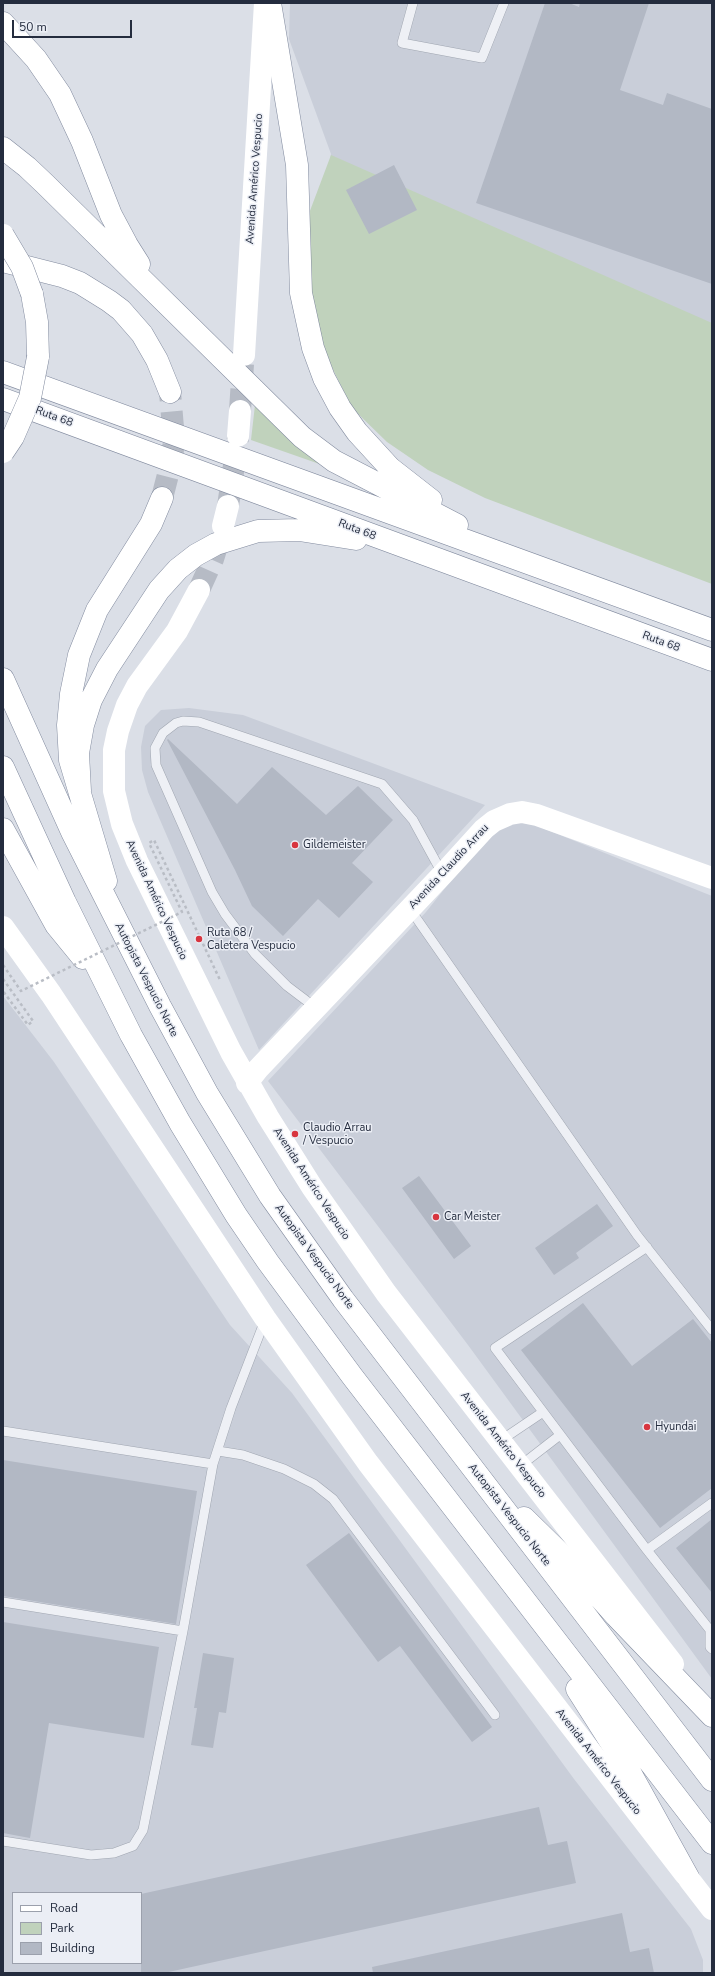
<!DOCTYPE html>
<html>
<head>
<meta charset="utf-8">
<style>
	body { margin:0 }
	#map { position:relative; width:715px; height:1976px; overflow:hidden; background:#dbdfe7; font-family:"Nunito Sans",sans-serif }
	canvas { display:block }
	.frame { position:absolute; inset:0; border:4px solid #242c3e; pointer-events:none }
	.legend { position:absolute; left:12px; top:1892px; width:130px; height:72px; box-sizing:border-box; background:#ebeef5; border:1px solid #9ba0ac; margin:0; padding:5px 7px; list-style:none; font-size:12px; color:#242c3e }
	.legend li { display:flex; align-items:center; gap:8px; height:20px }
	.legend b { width:20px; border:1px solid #9ba0ac }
	.scale { position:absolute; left:12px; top:20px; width:120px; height:18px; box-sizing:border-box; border:2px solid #242c3e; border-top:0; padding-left:5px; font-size:12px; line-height:14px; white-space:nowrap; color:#242c3e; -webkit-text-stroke:3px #ebeef5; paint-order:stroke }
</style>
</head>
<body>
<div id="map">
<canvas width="715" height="1976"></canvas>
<div class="frame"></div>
<ul class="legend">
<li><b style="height:5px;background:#fff"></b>Road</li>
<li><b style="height:11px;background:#c0d2bc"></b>Park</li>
<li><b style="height:11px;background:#b2b8c4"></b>Building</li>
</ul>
<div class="scale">50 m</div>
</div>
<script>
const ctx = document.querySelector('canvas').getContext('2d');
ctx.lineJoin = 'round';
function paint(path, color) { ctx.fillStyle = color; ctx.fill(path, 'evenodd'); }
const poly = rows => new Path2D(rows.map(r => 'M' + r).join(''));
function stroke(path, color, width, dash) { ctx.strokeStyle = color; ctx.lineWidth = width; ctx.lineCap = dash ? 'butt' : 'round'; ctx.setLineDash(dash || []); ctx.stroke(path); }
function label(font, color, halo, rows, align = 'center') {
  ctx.font = font + ' "Nunito Sans",sans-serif'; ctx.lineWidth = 3; ctx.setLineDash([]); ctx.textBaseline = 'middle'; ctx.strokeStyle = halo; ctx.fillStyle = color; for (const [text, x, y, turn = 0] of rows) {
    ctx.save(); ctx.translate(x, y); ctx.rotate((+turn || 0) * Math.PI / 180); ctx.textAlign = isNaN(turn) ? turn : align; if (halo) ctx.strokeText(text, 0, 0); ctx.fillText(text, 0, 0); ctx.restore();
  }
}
paint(poly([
	[290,3,712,3,712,355,320,215,331,154,289,39],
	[189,708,243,715,485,805,259,1050,148,792,142,770,141,747,145,726,161,710],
	[525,821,712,896,712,1679,468,1345,268,1081,426,912,494,827],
	[3,996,54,1062,230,1325,292,1393,574,1779,691,1929,703,1960,703,1973,3,1973],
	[13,1893,141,1893,141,1963,13,1963]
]), '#c9ced9');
paint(poly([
	[331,155,712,323,712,584,485,498,428,470,387,442,352,408,315,333,302,232],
	[255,405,328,467,251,440]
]), '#c0d2bc');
paint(poly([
	[545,3,569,3,579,7,580,3,649,3,620,90,663,105,667,93,712,109,712,284,476,203],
	[394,165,417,210,369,234,346,190],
	[168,739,237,804,272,767,326,815,358,786,393,820,352,863,373,882,339,918,318,899,283,936,252,906,235,870,167,740],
	[419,1176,471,1246,454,1259,402,1188],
	[597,1204,613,1226,576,1253,579,1258,554,1275,535,1248],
	[583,1303,632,1366,693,1319,712,1343,712,1488,660,1528,521,1350],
	[3,1460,197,1491,176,1624,3,1596],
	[712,1519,712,1593,676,1548],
	[349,1533,492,1727,472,1742,400,1646,378,1662,306,1565],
	[3,1622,159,1647,144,1738,49,1723,30,1838,3,1833],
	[203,1653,234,1658,226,1713,219,1712,213,1748,191,1745,197,1708,194,1708],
	[539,1807,548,1845,567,1841,576,1883,164,1973,141,1973,141,1894],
	[622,1913,630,1952,649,1948,654,1973,373,1973,372,1967]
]), '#b2b8c4');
stroke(poly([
	[240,411,243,364],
	[228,506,238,438],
	[199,590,213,559,222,530]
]), '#b6bbc5', 22, [22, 11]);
stroke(poly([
	[162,498,172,459,174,440,170,392]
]), '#b6bbc5', 22, [22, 11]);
const lane = poly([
	[413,3,402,43,482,58,504,3],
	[410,909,637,1235,712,1330],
	[316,1008,287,986,255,954,225,914,212,892,156,765,155,748,163,733,176,723,183,721,199,722,382,784,413,820,442,873],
	[647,1247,495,1348,647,1550],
	[3,1431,213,1464],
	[500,1441,543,1412],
	[218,1451,243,1455,284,1469,314,1484,333,1499,495,1715],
	[520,1466,560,1435],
	[712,1503,647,1550,710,1630,710,1647,712,1649],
	[3,1602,183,1631],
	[3,1841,91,1855,114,1853,133,1846,143,1830,183,1631,213,1464,231,1408,265,1320]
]);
const highway = poly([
	[270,3,297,165,301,293,313,348,324,378,340,408,357,432,390,468,431,500],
	[3,23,36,59,60,94,82,141,111,215,127,245,139,264],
	[3,148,27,167,45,184,302,437,334,461,457,525],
	[3,261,62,276,80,283,109,301,121,310,142,334,157,360,170,392],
	[32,294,37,322,38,357],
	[3,372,712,630],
	[3,399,712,660],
	[3,679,72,832,160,1006,207,1093,270,1196,343,1299,712,1780],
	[3,767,65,902,131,1035,180,1123,236,1215,268,1262,352,1376,712,1843],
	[80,791,78,753,83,725,91,700,107,669,159,590,178,569,196,555,216,544,258,531,299,530,356,539],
	[3,829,56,925,83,958],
	[106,881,70,760,68,725,71,694,79,655,97,610,151,524,162,498],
	[524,1518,563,1556,616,1616,712,1716],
	[577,1689,631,1774,688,1877]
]);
stroke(lane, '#a0a6b1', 10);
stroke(highway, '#828b9f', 23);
stroke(poly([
	[3,979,33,1021,28,1025,3,991]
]), '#b9bdc5', 2.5, [3, 3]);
stroke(lane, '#eef0f5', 9);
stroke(poly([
	[244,355,265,3],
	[238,436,240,411],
	[223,526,228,506],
	[199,590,177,631,137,686,127,705,118,731,114,750,114,791,122,824,137,861,231,1052,268,1117,312,1187,386,1293,673,1664],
	[3,927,51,994,265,1318,368,1463,712,1909],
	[247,1083,258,1069,443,874,484,829,494,821,510,814,522,812,537,815,712,878]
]), '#fff', 22);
stroke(highway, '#fff', 22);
const highwayBridge = poly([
	[3,235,22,267,32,294],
	[3,452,13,437,30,398,38,357]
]);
stroke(highwayBridge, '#828b9f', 23, []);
stroke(poly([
	[3,965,21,991,182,912,149,843,154,840,220,980]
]), '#b9bdc5', 2.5, [3, 3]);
stroke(highwayBridge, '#fff', 22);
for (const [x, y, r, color] of [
	[295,845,4,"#d8353f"],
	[199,939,4,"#d8353f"],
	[295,1134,4,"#d8353f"],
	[436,1217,4,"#d8353f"],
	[647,1427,4,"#d8353f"]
]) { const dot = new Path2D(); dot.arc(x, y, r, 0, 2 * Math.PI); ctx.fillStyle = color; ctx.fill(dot); stroke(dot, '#ebeef5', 1.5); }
label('11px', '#242c3e', '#ebeef5', [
	["Avenida Américo Vespucio",255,179,-86],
	["Ruta 68",54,417,20],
	["Ruta 68",357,530,21],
	["Ruta 68",661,642,20],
	["Avenida Claudio Arrau",449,867,-47],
	["Avenida Américo Vespucio",156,900,65],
	["Autopista Vespucio Norte",146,980,63],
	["Avenida Américo Vespucio",311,1184,57],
	["Autopista Vespucio Norte",314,1257,54],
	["Avenida Américo Vespucio",503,1445,52],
	["Autopista Vespucio Norte",509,1515,52],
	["Avenida Américo Vespucio",598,1762,52]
]);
label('11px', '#242c3e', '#ebeef5', [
	["Gildemeister",303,845],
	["Ruta 68 /",207,933],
	["Caletera Vespucio",207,946],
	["Claudio Arrau",303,1128],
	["/ Vespucio",303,1141],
	["Car Meister",444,1217],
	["Hyundai",655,1427]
], 'left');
</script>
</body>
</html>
